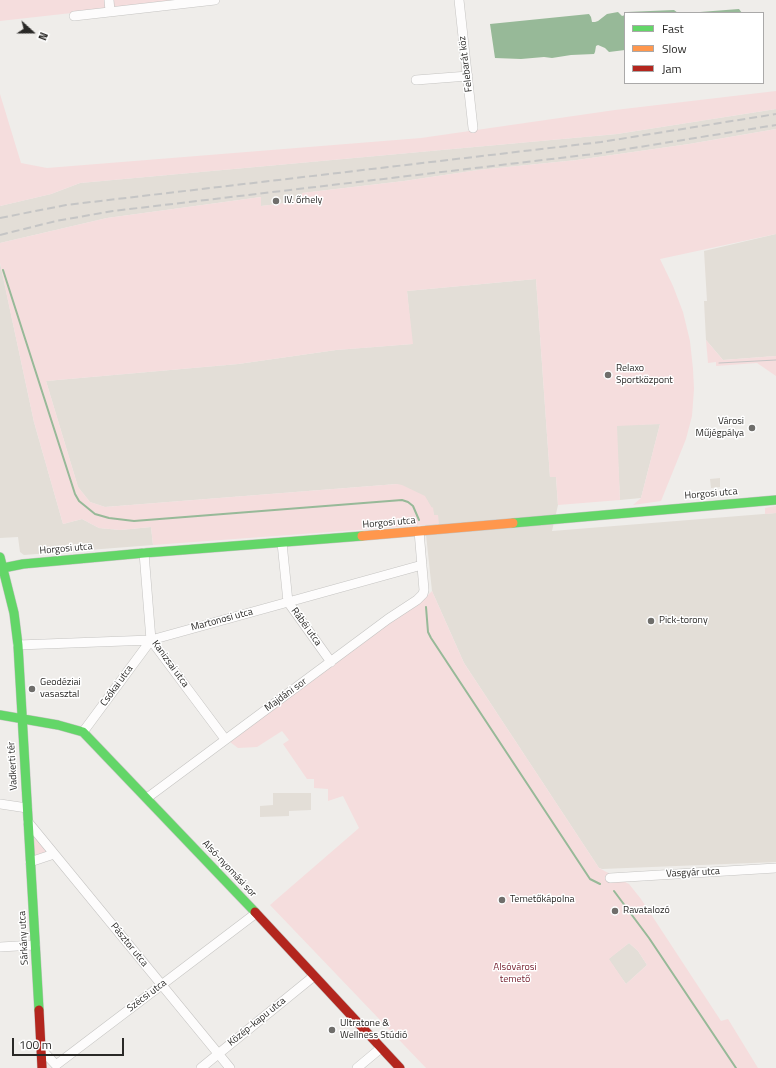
<!DOCTYPE html>
<html>
<head>
<meta charset="utf-8">
<style>
	body { margin:0 }
	#map { position:relative; width:776px; height:1068px; overflow:hidden; background:#efedea; font-family:"Titillium Web",sans-serif }
	canvas { display:block }
	.legend { position:absolute; left:624px; top:12px; width:140px; height:72px; box-sizing:border-box; background:#fff; border:1px solid #aaa9a9; margin:0; padding:5px 7px; list-style:none; font-size:12px; color:#2a2927 }
	.legend li { display:flex; align-items:center; gap:8px; height:20px }
	.legend b { width:20px; border:1px solid #aaa9a9 }
	.north { position:absolute; left:12px; top:12px; width:40px; height:40px; -webkit-text-stroke:3px #fff; paint-order:stroke; rotate:111deg; font-size:11px; font-weight:700; line-height:16px; text-align:center; color:#2a2927 }
	.north::after { content:''; display:block; margin:auto; width:14px; height:18px; background:#2a2927; clip-path:polygon(50% 0,100% 100%,50% 72%,0 100%) }
	.scale { position:absolute; left:12px; top:1038px; width:112px; height:18px; box-sizing:border-box; border:2px solid #2a2927; border-top:0; padding-left:5px; font-size:12px; line-height:14px; white-space:nowrap; color:#2a2927; -webkit-text-stroke:3px #fff; paint-order:stroke }
</style>
</head>
<body>
<div id="map">
<canvas width="776" height="1068"></canvas>
<ul class="legend">
<li><b style="height:5px;background:#63d668"></b>Fast</li>
<li><b style="height:5px;background:#ff974d"></b>Slow</li>
<li><b style="height:5px;background:#b3261e"></b>Jam</li>
</ul>
<div class="north">N</div>
<div class="scale">100 m</div>
</div>
<script>
const ctx = document.querySelector('canvas').getContext('2d');
ctx.lineJoin = 'round';
function paint(path, color) { ctx.fillStyle = color; ctx.fill(path, 'evenodd'); }
const poly = rows => new Path2D(rows.map(r => 'M' + r).join(''));
function stroke(path, color, width, dash) { ctx.strokeStyle = color; ctx.lineWidth = width; ctx.lineCap = dash ? 'butt' : 'round'; ctx.setLineDash(dash || []); ctx.stroke(path); }
function label(font, color, halo, rows, align = 'center') {
  ctx.font = font + ' "Titillium Web",sans-serif'; ctx.lineWidth = 3; ctx.setLineDash([]); ctx.textBaseline = 'middle'; ctx.strokeStyle = halo; ctx.fillStyle = color; for (const [text, x, y, turn = 0] of rows) {
    ctx.save(); ctx.translate(x, y); ctx.rotate((+turn || 0) * Math.PI / 180); ctx.textAlign = isNaN(turn) ? turn : align; if (halo) ctx.strokeText(text, 0, 0); ctx.fillText(text, 0, 0); ctx.restore();
  }
}
paint(poly([
	[776,109,776,129,689,144,577,160,478,170,404,181,302,193,303,201,261,206,261,197,107,218,0,243,0,206,51,194,80,183,617,134],
	[776,234,776,356,723,360,706,340,704,301,707,301,704,251],
	[0,263,34,422,63,524,82,519,99,528,120,530,151,527,153,545,24,555,20,552,18,537,0,538],
	[536,279,550,477,556,477,558,505,552,531,776,513,776,862,602,869,599,868,464,663,432,591,425,525,438,515,434,515,432,508,397,484,105,507,90,502,78,487,46,381,238,364,336,350,412,344,407,291],
	[660,424,641,498,620,500,616,425],
	[720,478,720,487,711,488,710,479],
	[273,793,311,793,311,810,289,811,289,816,260,817,260,806,273,805],
	[629,943,638,951,647,965,626,984,608,959]
]), '#e3ded7');
paint(poly([
	[0,0,188,0,0,21],
	[776,91,776,109,617,134,80,183,51,194,0,206,0,94,21,163,47,168,421,138,615,110],
	[776,129,776,234,660,259,673,286,683,312,690,341,693,369,694,389,692,416,686,439,661,501,633,505,641,498,660,424,617,426,620,500,558,505,556,477,550,477,536,279,407,291,413,344,336,350,238,364,46,381,78,487,90,502,105,507,397,484,402,485,425,496,432,508,433,507,434,515,438,515,439,524,153,545,151,527,120,530,99,528,82,519,63,524,34,422,0,263,0,243,107,218,261,197,261,206,302,201,302,193,404,181,478,170,577,160,689,144],
	[706,340,723,360,776,356,776,376,757,363,716,366,716,362,708,363],
	[776,506,776,513,765,514,765,508],
	[432,591,464,663,599,868,629,884,641,899,721,1021,728,1019,758,1068,426,1068,270,905,359,828,343,796,328,801,328,789,314,788,314,779,307,779,283,744,289,740,282,731,257,747,238,748,230,742,400,615,417,606],
	[629,943,638,951,647,965,626,984,609,959],
	[35,835,48,852,34,858,32,837]
]), '#f5dddd');
paint(poly([
	[739,9,742,13,687,13],
	[674,10,678,13,627,13,627,12],
	[618,12,622,16,625,15,625,50,609,52,605,48,598,45,596,46,595,52,594,54,571,55,552,58,544,57,521,59,495,58,490,24,589,14,591,17,592,22,595,22,598,21,607,14]
]), '#97b998');
stroke(poly([
	[3,270,75,494,79,501,95,514,109,518,134,521,402,500,408,502,413,506,419,520],
	[426,607,428,632,431,638,590,879,600,884],
	[614,891,649,938,736,1068]
]), '#97b998', 2);
const street = poly([
	[109,0,110,11],
	[459,0,473,128],
	[74,16,215,0],
	[416,80,468,76],
	[282,543,288,602,331,662],
	[144,553,151,640,225,739],
	[18,645,151,640,422,565],
	[83,732,151,640],
	[147,798,388,619,417,600,423,594,424,590,419,531],
	[0,804,27,808],
	[28,822,230,1068],
	[30,862,54,854],
	[610,878,776,868],
	[0,947,35,945],
	[41,1049,56,1065,255,914],
	[201,1068,314,976],
	[357,1068,381,1048]
]);
const fast = poly([
	[513,523,776,500],
	[0,557,14,613,18,645,39,1010],
	[3,568,23,564,144,553,362,536],
	[0,715,58,725,83,732,255,912]
]);
const slow = poly([
	[362,536,513,523]
]);
const jam = poly([
	[255,912,400,1068],
	[39,1010,42,1068]
]);
stroke(street, '#c5c4c2', 10);
stroke(fast, '#c5c4c2', 10);
stroke(slow, '#c5c4c2', 10);
stroke(jam, '#c5c4c2', 10);
stroke(street, '#fdfcfc', 9);
stroke(fast, '#63d668', 9);
stroke(slow, '#ff974d', 9);
stroke(jam, '#b3261e', 9);
stroke(poly([
	[719,363,776,360]
]), '#c5c5c5', 1);
stroke(poly([
	[0,218,66,205,601,142,776,114],
	[0,235,56,221,113,211,602,153,776,125]
]), '#c5c5c5', 2, [8, 4]);
for (const [x, y, r, color] of [
	[276,201,4,"#6f6e6b"],
	[608,375,4,"#6f6e6b"],
	[752,428,4,"#6f6e6b"],
	[651,621,4,"#6f6e6b"],
	[32,689,4,"#6f6e6b"],
	[502,900,4,"#6f6e6b"],
	[615,911,4,"#6f6e6b"],
	[332,1030,4,"#6f6e6b"]
]) { const dot = new Path2D(); dot.arc(x, y, r, 0, 2 * Math.PI); ctx.fillStyle = color; ctx.fill(dot); stroke(dot, '#fff', 1.5); }
label('10px', '#2a2927', '#fff', [
	["Felebarát köz",466,64,-97],
	["Horgosi utca",711,494,-5],
	["Horgosi utca",389,523,-5],
	["Horgosi utca",66,549,-5],
	["Martonosi utca",222,620,-15],
	["Rábéi utca",306,627,54],
	["Kanizsai utca",170,664,54],
	["Csókai utca",117,686,-54],
	["Majdáni sor",286,695,-36],
	["Vadkerti tér",13,766,-93],
	["Alsó-nyomási sor",229,869,47],
	["Vasgyár utca",693,873,-3],
	["Sárkány utca",24,938,-93],
	["Pásztor utca",129,945,51],
	["Szécsi utca",147,996,-37],
	["Közép-kapu utca",257,1022,-39]
]);
label('10px', '#2a2927', '#fff', [
	["IV. őrhely",284,201],
	["Relaxo",616,369],
	["Sportközpont",616,381],
	["Városi",744,422,"right"],
	["Műjégpálya",744,434,"right"],
	["Pick-torony",659,621],
	["Geodéziai",40,683],
	["vasasztal",40,695],
	["Temetőkápolna",510,900],
	["Ravatalozó",623,911],
	["Ultratone &",340,1024],
	["Wellness Stúdió",340,1036]
], 'left');
label('10px', '#772433', '#fff', [
	["Alsóvárosi",515,968],
	["temető",515,980]
]);
</script>
</body>
</html>
